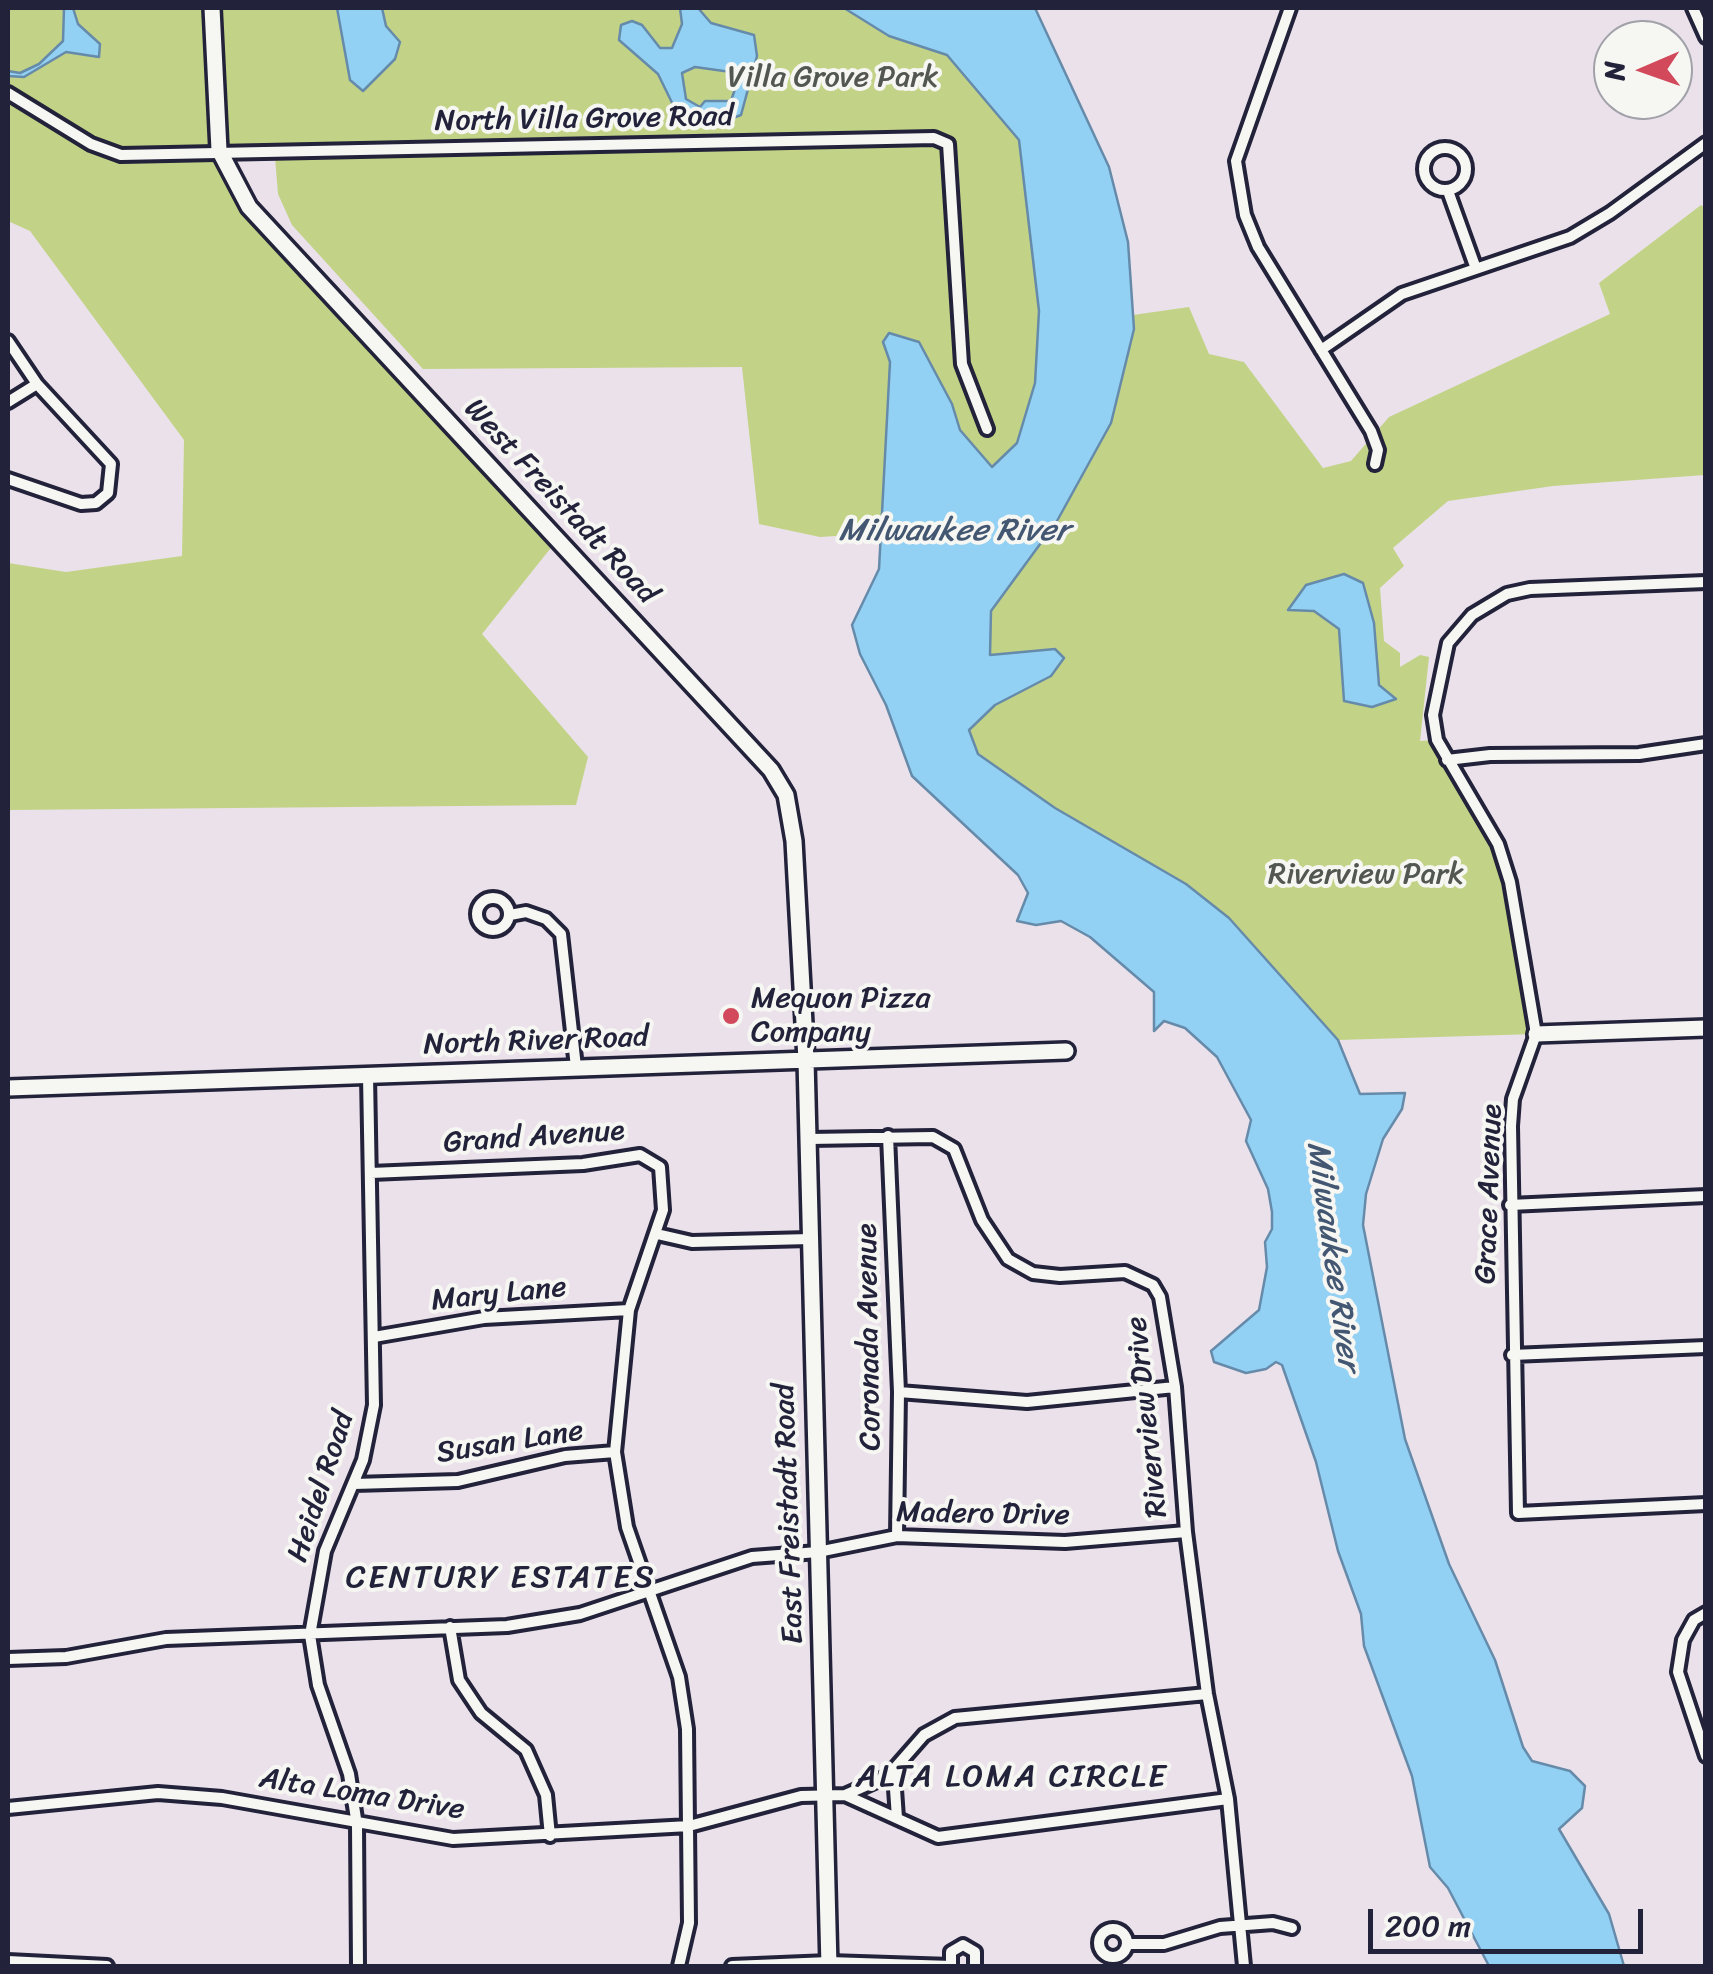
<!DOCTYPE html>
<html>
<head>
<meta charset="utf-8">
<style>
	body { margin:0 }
	#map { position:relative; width:1713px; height:1974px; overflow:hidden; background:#ebe1ea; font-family:Sriracha,sans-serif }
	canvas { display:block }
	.frame { position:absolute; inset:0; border:10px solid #22223b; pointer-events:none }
	.north { position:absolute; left:1593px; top:20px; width:100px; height:100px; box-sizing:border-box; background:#f6f6f2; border:2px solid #a1a1a9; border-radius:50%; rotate:268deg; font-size:28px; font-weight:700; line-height:40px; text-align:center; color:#22223b }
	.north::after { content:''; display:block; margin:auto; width:35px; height:45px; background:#d1495b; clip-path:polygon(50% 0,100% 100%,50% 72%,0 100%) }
	.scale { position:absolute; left:1368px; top:1909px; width:275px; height:45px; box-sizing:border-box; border:5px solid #22223b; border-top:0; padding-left:12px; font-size:30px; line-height:35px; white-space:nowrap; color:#22223b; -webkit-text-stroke:8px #f6f6f2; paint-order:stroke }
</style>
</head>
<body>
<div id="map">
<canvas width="1713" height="1974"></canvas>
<div class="frame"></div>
<div class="north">N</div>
<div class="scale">200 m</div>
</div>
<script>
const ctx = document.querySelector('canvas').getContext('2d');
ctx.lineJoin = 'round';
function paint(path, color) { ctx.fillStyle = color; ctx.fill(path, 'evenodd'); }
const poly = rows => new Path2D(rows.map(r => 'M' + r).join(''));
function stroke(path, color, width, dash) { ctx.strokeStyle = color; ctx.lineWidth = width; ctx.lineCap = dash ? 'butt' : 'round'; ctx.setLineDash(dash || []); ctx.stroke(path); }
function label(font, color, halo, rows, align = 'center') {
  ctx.font = font + ' Sriracha,sans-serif'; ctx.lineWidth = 8; ctx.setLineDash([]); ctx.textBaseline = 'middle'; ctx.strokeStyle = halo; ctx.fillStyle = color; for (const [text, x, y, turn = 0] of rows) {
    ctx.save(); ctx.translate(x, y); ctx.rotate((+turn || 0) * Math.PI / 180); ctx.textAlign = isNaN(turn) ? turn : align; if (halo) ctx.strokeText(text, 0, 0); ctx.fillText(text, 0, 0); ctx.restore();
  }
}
paint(poly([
	[8,8,844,8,889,36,947,55,1019,141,1039,311,1035,382,1017,443,991,468,960,430,952,403,919,342,883,342,890,362,881,533,820,537,759,524,742,367,423,369,292,225,278,194,275,157,927,143,940,149,960,374,948,144,933,138,220,151,233,181,554,544,482,634,588,757,576,805,8,810,8,563,66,572,182,556,184,440,30,231,8,221],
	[1701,205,1705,208,1705,475,1553,486,1448,501,1393,548,1404,566,1380,588,1384,641,1400,653,1400,667,1420,655,1429,657,1420,741,1437,740,1498,844,1536,1034,1338,1040,1229,918,1186,884,1055,808,978,753,969,730,995,705,1051,676,1055,649,990,655,991,610,1057,521,1111,424,1134,329,1133,315,1189,307,1209,354,1244,362,1323,468,1351,461,1389,417,1610,314,1599,283]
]), '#c2d387');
const water = poly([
	[64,8,73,8,78,24,100,44,99,57,66,52,24,77,8,76,8,71,20,73,39,64,63,41,64,8],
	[337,8,382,8,386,26,400,42,395,59,363,91,350,80,337,8],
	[680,8,698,8,711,23,754,35,757,56,741,115,725,121,712,114,698,121,678,115,658,74,619,40,621,25,632,21,642,25,660,48,672,48,682,24,680,8],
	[695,67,731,72,736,86,731,101,705,101,700,107,686,99,682,73,695,67],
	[844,8,1035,8,1109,167,1128,242,1134,329,1111,423,1057,521,991,611,990,655,1055,649,1064,658,1051,676,995,705,969,730,978,754,1055,808,1186,884,1229,918,1338,1040,1360,1094,1405,1093,1402,1109,1383,1139,1366,1194,1363,1225,1405,1439,1449,1564,1495,1660,1523,1747,1532,1761,1570,1771,1585,1786,1582,1808,1559,1829,1609,1914,1624,1966,1489,1966,1448,1888,1430,1867,1412,1776,1364,1646,1361,1614,1338,1551,1316,1462,1282,1365,1276,1362,1266,1369,1246,1373,1214,1362,1211,1351,1259,1310,1267,1267,1265,1242,1272,1229,1272,1212,1268,1189,1246,1141,1251,1120,1217,1057,1185,1028,1164,1021,1154,1031,1154,992,1090,937,1061,921,1036,925,1017,921,1028,893,1018,875,912,776,886,705,860,654,852,625,879,569,890,362,883,342,889,333,919,342,952,404,960,430,992,467,1017,443,1035,383,1039,311,1019,140,947,55,889,36,844,8],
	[1344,574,1363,583,1374,623,1379,685,1396,699,1372,707,1344,701,1339,629,1314,611,1288,610,1306,585,1344,574]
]);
paint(water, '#93d1f4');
stroke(water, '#668baa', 2.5);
const street = poly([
	[1290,8,1236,161,1245,215,1258,247,1371,431,1378,450,1375,464],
	[1693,8,1706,37],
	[8,93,91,144,121,155,934,138,948,144,962,364,987,429],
	'1424 169a21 21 0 1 1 42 0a21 21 0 1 1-42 0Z',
	[1448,191,1475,266],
	[8,341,37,384],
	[1321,350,1402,294,1570,237,1610,213,1706,143],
	[8,402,37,384,111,464,108,493,96,503,81,504,8,479],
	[1706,582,1530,589,1507,594,1472,615,1448,643,1433,715,1437,740,1498,844,1510,882,1536,1034,1513,1099,1511,1126,1518,1513,1706,1504],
	[1447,760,1490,755,1639,754,1706,744],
	'477 914a16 16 0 1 1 32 0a16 16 0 1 1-32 0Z',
	[510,915,526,912,546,919,561,934,576,1067],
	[888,1136,899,1392,897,1536],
	[809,1139,933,1137,954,1149,982,1220,1008,1259,1033,1273,1060,1276,1125,1272,1153,1285,1160,1297,1175,1387,1186,1532,1207,1694,1228,1799,1244,1966],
	[371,1173,583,1164,640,1155,660,1167,663,1210,629,1310,615,1452,627,1527,679,1677,687,1729,689,1923,679,1966],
	[1510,1205,1706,1196],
	[657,1234,692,1242,810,1239],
	[374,1337,484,1318,629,1310],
	[1512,1355,1706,1347],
	[899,1392,1027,1402,1175,1387],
	[354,1484,458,1481,565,1456,615,1452],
	[1706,1613,1694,1620,1683,1640,1678,1672,1706,1756],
	[450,1627,459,1680,481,1713,526,1750,546,1795,550,1836],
	[8,1659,66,1657,166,1639,507,1626,580,1614,752,1557,818,1552,897,1536,1065,1542,1186,1532],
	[845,1795,888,1776,924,1735,955,1718,1207,1694],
	[8,1808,158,1793,222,1798,453,1839,689,1826,801,1796,845,1795,938,1837,1228,1799],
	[897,1818,895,1789,900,1765],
	'1099 1943a14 14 0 1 1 28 0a14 14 0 1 1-28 0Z',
	[1127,1944,1164,1944,1220,1927,1273,1923,1292,1928],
	[8,1961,107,1966],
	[358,1966,357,1825,349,1774,318,1685,310,1635,325,1551,363,1460,374,1405,368,1076],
	[732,1966,829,1962,951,1966],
	[951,1966,951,1952,963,1945,975,1952,975,1966]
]);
const secondary = poly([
	[212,8,219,150,249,207,771,770,786,795,794,841,806,1060,829,1966],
	[1536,1034,1706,1028],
	[8,1088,1066,1051]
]);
stroke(street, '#22223b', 18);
stroke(secondary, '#22223b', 22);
stroke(street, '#f6f6f2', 10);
stroke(secondary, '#f6f6f2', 15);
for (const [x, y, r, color] of [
	[731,1016,10,"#d1495b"]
]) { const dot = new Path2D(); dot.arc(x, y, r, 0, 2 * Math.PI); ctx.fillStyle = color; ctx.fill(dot); stroke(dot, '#f6f6f2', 4); }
label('30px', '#525752', '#f6f6f2', [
	["Villa Grove Park",833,78],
	["Riverview Park",1366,875]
]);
label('30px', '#22223b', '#f6f6f2', [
	["North Villa Grove Road",584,120,-1],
	["West Freistadt Road",560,502,47],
	["North River Road",536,1042,-2],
	["Grand Avenue",534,1138,-4],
	["Grace Avenue",1490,1194,-88],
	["Mary Lane",499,1295,-6],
	["Coronada Avenue",870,1337,-91],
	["Riverview Drive",1148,1417,-96],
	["Susan Lane",510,1443,-9],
	["Heidel Road",322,1487,-72],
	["East Freistadt Road",790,1514,-92],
	["Madero Drive",983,1515,1],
	["Alta Loma Drive",362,1795,9]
]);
label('30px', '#22223b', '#f6f6f2', [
	["Mequon Pizza",751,999],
	["Company",751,1033]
], 'left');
label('italic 32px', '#445772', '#f6f6f2', [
	["Milwaukee River",954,532],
	["Milwaukee River",1332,1256,82]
]);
ctx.letterSpacing = '2.5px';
label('32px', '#22223b', '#f6f6f2', [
	["CENTURY ESTATES",501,1579],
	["ALTA LOMA CIRCLE",1012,1778]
]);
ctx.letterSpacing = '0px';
</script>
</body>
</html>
